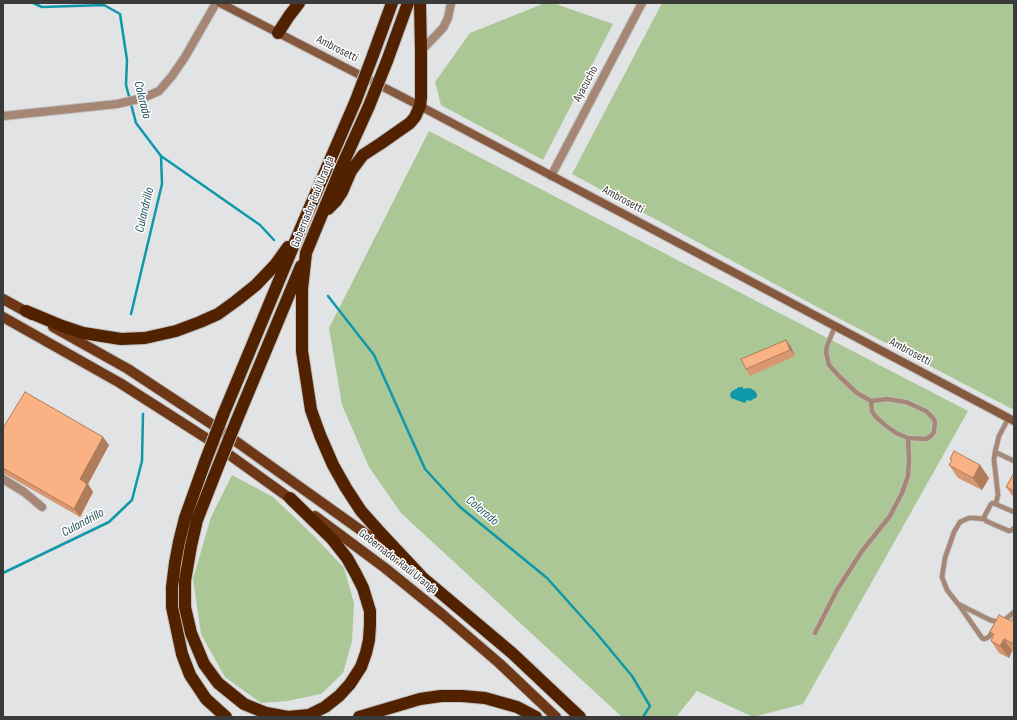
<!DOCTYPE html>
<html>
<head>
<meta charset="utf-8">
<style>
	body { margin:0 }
	#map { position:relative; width:1017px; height:720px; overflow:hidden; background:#e1e3e4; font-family:"Sofia Sans Condensed",sans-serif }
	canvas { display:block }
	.frame { position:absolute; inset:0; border:4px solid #3a3a3b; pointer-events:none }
</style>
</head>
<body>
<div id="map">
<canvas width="1017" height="720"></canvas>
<div class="frame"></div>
</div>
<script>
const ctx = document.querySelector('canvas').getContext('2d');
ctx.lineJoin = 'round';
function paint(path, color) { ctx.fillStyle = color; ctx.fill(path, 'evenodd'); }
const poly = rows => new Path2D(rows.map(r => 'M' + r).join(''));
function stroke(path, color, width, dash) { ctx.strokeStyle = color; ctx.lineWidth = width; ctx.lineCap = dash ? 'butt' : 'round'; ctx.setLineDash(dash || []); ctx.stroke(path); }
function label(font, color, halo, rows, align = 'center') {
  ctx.font = font + ' "Sofia Sans Condensed",sans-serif'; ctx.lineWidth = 3; ctx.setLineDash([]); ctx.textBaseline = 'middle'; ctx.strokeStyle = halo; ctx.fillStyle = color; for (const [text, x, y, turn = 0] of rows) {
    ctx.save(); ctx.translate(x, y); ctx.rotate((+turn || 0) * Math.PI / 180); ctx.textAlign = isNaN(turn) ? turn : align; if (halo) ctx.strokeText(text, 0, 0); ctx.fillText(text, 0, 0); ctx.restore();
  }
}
paint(poly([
	[545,3,553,3,613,24,543,160,441,105,435,82,470,33],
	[662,3,1014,3,1014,410,821,309,572,174],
	[429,131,968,411,803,704,753,717,697,691,676,717,622,717,401,513,369,467,342,405,329,328],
	[232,475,273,497,314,536,344,568,354,603,352,641,343,673,321,694,287,701,261,703,225,677,201,634,193,579,211,517]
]), '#aac795');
paint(poly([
	[739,387,743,387,743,389,750,388,755,391,757,394,757,397,750,401,747,400,745,403,731,398,730,394,732,391,736,389]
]), '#0f97aa');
stroke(poly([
	[33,3,42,7,104,5,120,14,127,60,126,85,136,123,161,156,260,225,274,240],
	[328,296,374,355,425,469,460,507,547,578,598,635,632,676,650,706,643,717],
	[131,314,162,184,161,156],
	[3,573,109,522,132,500,142,461,143,414]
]), '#0f97aa', 2.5);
const lane = poly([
	[835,326,827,346,826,352,829,365,839,376,857,393,871,401,887,399,906,402,926,411,932,417,935,421,934,432,931,436,926,439,908,438,896,433,885,425,875,416,872,411,871,401],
	[995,452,1014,461],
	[996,503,998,495,994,460,995,452,999,436,1008,419],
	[1014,512,993,503,991,504,984,517,986,521,1009,531,1012,530,1014,528],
	[984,519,973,518,969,518,960,522,954,532,945,558,942,577,947,590,958,604,990,620,998,622,1006,619,1014,612],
	[959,605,982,638,984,639,989,637,994,629],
	[815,633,837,590,862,551,890,516,902,493,908,476,909,460,908,438]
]);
const street = poly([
	[421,51,443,28,448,18,451,3],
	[3,116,117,104,143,98,159,91,172,76,185,57,216,3],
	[551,176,642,3],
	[3,479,24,492,42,507]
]);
const secondary = poly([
	[220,3,420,106,1014,421]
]);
const primary = poly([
	[3,299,32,315],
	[3,317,120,383,206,438,295,502],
	[53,327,128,369,213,425,366,534,403,562],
	[315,516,385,568,443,615,499,663,556,717]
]);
const highway = poly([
	[278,33,289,16,299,3],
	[373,55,392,3],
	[387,61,408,3],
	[369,106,341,168,306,253,302,289,302,351,311,410,320,435,333,465,346,488,361,511,378,530,423,578,512,653,580,717],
	[328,209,336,201,342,192,351,171,363,155,380,144,410,123,415,117,420,106,421,98,421,51,420,3],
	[26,311,62,326,83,333,121,339,145,338,176,331,200,322,218,314,236,301,256,285,275,265,288,247],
	[223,415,300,230,356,100],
	[236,422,301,266],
	[205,462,185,518,179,542,175,563,172,587,172,607,182,654,190,675,206,699,226,717],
	[217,469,197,520,191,546,185,581,185,607,191,633,204,664,218,683,244,704,266,713,288,717],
	[288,717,309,715,325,707,339,696,350,684,361,667,366,653,369,640,370,625,370,611,363,588,356,574,347,558,332,539,290,498],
	[359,717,420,699,441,696,462,696,485,698,517,707,536,717]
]);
stroke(lane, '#c0c1c2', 6);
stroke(street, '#c0c1c2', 10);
stroke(secondary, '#c0c1c2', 10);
stroke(primary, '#c0c1c2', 12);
stroke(highway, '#c0c1c2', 14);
stroke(lane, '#a68674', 4.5);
stroke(street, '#a68674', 8);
stroke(secondary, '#86593f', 8);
stroke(primary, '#6e3816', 10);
stroke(highway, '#522100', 12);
const highwayBridge = poly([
	[356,100,373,55],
	[369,106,387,61],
	[205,462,223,415],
	[217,469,236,422]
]);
stroke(highwayBridge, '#c0c1c2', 14, []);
stroke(highwayBridge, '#522100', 12);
paint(poly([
	[791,347,795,356,750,376,746,369],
	[3,428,109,445,88,484,93,492,80,517,3,473],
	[950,459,980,465,989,478,982,490,958,478,949,465,952,461],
	[1014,473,1014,498,1006,487],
	[1014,616,1014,652,1012,651,1009,658,999,653,991,641,993,636,990,632,1011,621]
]), '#d79871');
paint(poly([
	[786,340,791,347,795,356,790,350],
	[103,437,109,445,88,484,93,492,80,517,74,509,80,479],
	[980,465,989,478,982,490,973,478],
	[1004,639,1012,651,1009,658,1000,646]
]), '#af7c5c');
const building = poly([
	[786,340,790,350,746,369,741,359,786,340],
	[25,392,103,437,80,479,87,484,74,509,3,468,3,428,25,392],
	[954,451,980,465,973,478,949,465,952,460,950,459,954,451],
	[1014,473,1014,491,1006,487,1014,473],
	[999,615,1011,621,1014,616,1014,644,1004,639,1000,646,991,641,994,634,990,632,999,615]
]);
paint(building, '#fab183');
stroke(building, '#af7c5c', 1);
label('12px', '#3a3a3b', '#fff', [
	["Ambrosetti",337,49,27],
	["Ayacucho",586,84,-62],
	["Ambrosetti",623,200,28],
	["Gobernador Raúl Uranga",313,202,-68],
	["Ambrosetti",910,352,28],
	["Gobernador Raúl Uranga",398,562,38]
]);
label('italic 13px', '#25565e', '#fff', [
	["Colorado",142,100,76],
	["Culandrillo",145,210,-77],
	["Colorado",482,511,40],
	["Culandrillo",83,523,-28]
]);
</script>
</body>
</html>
